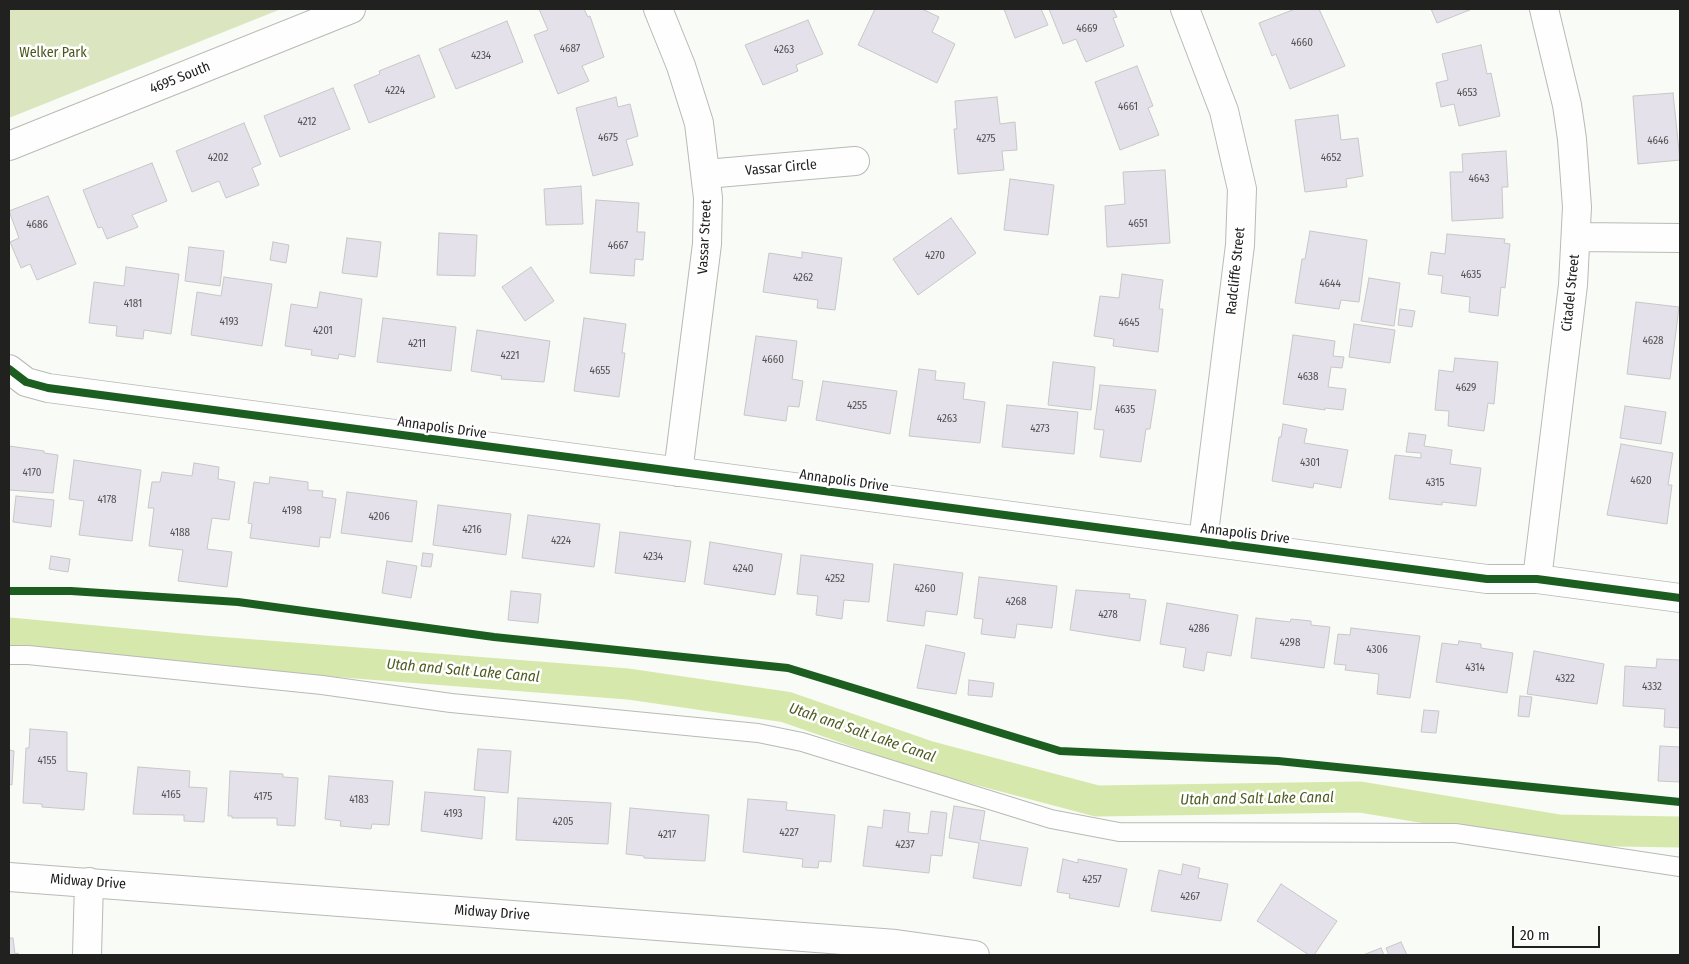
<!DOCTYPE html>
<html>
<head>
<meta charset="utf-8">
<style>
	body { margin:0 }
	#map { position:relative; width:1689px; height:964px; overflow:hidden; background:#f9fbf6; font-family:"Fira Sans Condensed",sans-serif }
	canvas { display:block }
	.frame { position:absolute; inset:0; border:10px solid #212220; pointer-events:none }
	.scale { position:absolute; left:1512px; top:926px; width:88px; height:22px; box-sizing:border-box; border:2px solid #212220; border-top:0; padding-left:6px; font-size:15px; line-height:18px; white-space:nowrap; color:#212220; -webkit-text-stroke:4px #fff; paint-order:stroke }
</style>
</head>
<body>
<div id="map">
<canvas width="1689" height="964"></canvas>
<div class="frame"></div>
<div class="scale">20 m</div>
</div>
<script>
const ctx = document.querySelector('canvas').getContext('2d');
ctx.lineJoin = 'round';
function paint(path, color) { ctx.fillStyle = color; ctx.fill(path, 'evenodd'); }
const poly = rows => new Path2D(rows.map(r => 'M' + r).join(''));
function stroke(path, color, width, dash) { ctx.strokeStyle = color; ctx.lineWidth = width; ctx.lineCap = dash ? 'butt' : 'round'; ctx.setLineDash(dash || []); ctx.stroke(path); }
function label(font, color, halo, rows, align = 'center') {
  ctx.font = font + ' "Fira Sans Condensed",sans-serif'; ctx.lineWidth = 5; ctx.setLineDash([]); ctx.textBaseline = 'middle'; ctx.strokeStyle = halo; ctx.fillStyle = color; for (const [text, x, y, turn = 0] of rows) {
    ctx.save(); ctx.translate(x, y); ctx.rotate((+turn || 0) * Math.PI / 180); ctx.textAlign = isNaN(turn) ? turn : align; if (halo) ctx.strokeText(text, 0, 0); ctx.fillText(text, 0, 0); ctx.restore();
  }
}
paint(poly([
	[9,9,281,9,9,118]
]), '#dbe6c1');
stroke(poly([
	[9,633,202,651,628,684,786,707,927,756,1097,801,1360,797,1559,830,1680,832]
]), '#d7e8ac', 31);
const building = poly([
	[539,9,584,9,588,17,590,16,604,57,582,66,589,81,558,94,534,35,548,30,539,9],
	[875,9,922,9,939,17,932,32,955,44,937,83,858,45,875,9],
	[1004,9,1041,9,1048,25,1015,38,1004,9],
	[1049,9,1113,9,1117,17,1113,18,1124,46,1086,62,1076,39,1063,44,1049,9],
	[1295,9,1319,9,1345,66,1290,89,1276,54,1272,56,1259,23,1295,9],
	[1431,9,1472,9,1437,23,1431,9],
	[808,20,823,54,796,65,798,71,763,85,745,45,808,20],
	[507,21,523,62,456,89,439,49,507,21],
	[1481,45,1487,74,1491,73,1500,116,1459,126,1454,104,1441,107,1436,83,1448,80,1442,54,1481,45],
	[419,55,435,97,369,123,354,85,380,74,379,71,419,55],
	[1137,66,1153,106,1148,108,1159,135,1120,150,1095,82,1137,66],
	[333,88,350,129,280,157,264,116,333,88],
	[1673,93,1680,160,1638,164,1633,96,1673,93],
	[616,97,618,107,630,104,638,136,626,140,633,165,593,176,576,108,616,97],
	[997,97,1000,124,1015,122,1017,150,1002,151,1004,170,958,174,954,129,957,129,955,101,997,97],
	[1338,115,1341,140,1358,138,1363,176,1346,179,1347,187,1305,192,1295,120,1338,115],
	[244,123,261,164,252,168,259,185,226,198,219,181,192,192,176,151,244,123],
	[1506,151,1508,187,1502,187,1503,218,1452,221,1450,172,1463,172,1462,154,1506,151],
	[152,163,167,201,132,215,138,227,107,239,102,227,98,228,83,190,152,163],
	[1165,170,1170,243,1107,247,1105,206,1125,204,1123,172,1165,170],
	[1010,179,1054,185,1048,235,1004,230,1010,179],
	[581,186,583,224,546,225,544,189,581,186],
	[48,196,76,264,37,280,30,264,21,268,10,242,19,238,9,211,48,196],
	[596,200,639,203,637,232,645,232,643,260,635,259,634,276,590,273,596,200],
	[951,218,976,253,918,295,893,259,951,218],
	[1310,231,1367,240,1359,302,1341,300,1339,309,1295,303,1302,259,1305,259,1310,231],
	[439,233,477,235,475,276,437,275,439,233],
	[1447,234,1505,239,1504,243,1510,244,1505,288,1501,287,1498,316,1469,312,1470,297,1441,293,1443,276,1428,274,1431,252,1445,254,1447,234],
	[347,238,381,242,377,277,342,273,347,238],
	[273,242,289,245,286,263,270,260,273,242],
	[189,247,224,251,220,286,185,281,189,247],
	[802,252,842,258,835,310,817,308,818,300,763,292,769,253,802,258,802,252],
	[126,267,179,274,171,334,144,330,143,339,116,336,117,326,89,323,94,282,124,286,126,267],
	[531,267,554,301,525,321,502,287,531,267],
	[1122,274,1163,280,1159,309,1163,309,1158,352,1113,346,1114,339,1094,336,1100,296,1119,298,1122,274],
	[224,277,272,284,262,346,191,335,197,292,221,296,224,277],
	[1369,278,1400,283,1394,326,1361,321,1369,278],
	[320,292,362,299,355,357,339,354,338,359,311,355,312,350,285,346,291,304,317,308,320,292],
	[1636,302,1679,307,1670,379,1627,374,1636,302],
	[1400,309,1415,311,1412,327,1398,325,1400,309],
	[383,318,456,327,451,371,377,362,383,318],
	[584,318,626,324,622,353,625,353,619,397,574,391,584,318],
	[1354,324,1395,330,1390,363,1349,357,1354,324],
	[477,330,550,341,544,382,501,379,502,376,471,371,477,330],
	[1293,335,1335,341,1333,356,1344,357,1342,368,1331,367,1328,387,1346,389,1343,410,1325,408,1325,410,1283,404,1293,335],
	[756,336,797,341,792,379,803,381,799,407,788,406,786,421,744,415,756,336],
	[1455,358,1498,362,1494,404,1488,403,1484,431,1448,426,1449,411,1435,410,1439,370,1453,372,1455,358],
	[1053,362,1095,367,1091,410,1048,405,1053,362],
	[919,369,936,371,935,380,965,383,963,399,985,402,980,443,909,436,919,369],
	[823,381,897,391,890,434,816,420,823,381],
	[1100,385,1156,390,1150,429,1146,429,1141,462,1100,457,1104,430,1094,429,1100,385],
	[1007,405,1078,412,1074,454,1002,447,1007,405],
	[1625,406,1666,412,1661,444,1620,438,1625,406],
	[1283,424,1307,429,1304,443,1348,450,1341,488,1314,483,1313,488,1272,481,1279,437,1281,437,1283,424],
	[1409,433,1426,435,1424,446,1452,450,1450,464,1481,468,1476,506,1442,502,1442,505,1389,499,1395,455,1421,458,1421,453,1406,452,1409,433],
	[1621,444,1673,453,1668,485,1672,485,1667,524,1607,515,1621,444],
	[9,446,44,451,44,453,58,455,53,493,9,490,9,446],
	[74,460,141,470,132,541,79,535,84,501,69,499,74,460],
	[194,463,219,467,218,479,235,482,229,520,212,518,207,549,232,552,227,587,178,581,183,550,149,546,154,508,148,508,152,482,160,482,162,472,192,476,194,463],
	[270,477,308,482,308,490,323,491,322,497,336,499,330,538,320,537,319,547,250,538,252,524,248,523,254,482,269,484,270,477],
	[347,492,417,501,412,542,341,533,347,492],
	[16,496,54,500,51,527,13,522,16,496],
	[438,505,511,514,506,555,433,545,438,505],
	[528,515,600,524,594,567,522,558,528,515],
	[620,532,691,541,685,582,615,573,620,532],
	[710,542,782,554,775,595,704,584,710,542],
	[423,553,433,554,431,567,421,566,423,553],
	[801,555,873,564,869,602,844,600,842,619,816,615,818,596,797,594,801,555],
	[51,556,70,559,68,572,49,569,51,556],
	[387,561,417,566,411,598,382,593,387,561],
	[894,564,963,573,957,615,926,611,924,626,887,621,894,564],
	[979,577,1057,586,1052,628,1017,624,1015,638,981,634,983,619,974,618,979,577],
	[1076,590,1130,594,1129,598,1146,600,1140,641,1070,630,1076,590],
	[511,591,541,594,538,623,508,620,511,591],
	[1167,603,1238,615,1231,656,1207,652,1204,671,1183,667,1186,648,1160,644,1167,603],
	[1256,618,1290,622,1291,619,1311,621,1311,625,1330,627,1324,668,1251,658,1256,618],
	[1351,628,1420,636,1410,698,1377,694,1379,674,1345,670,1346,665,1334,664,1338,634,1350,635,1351,628],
	[1459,641,1481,644,1481,648,1513,653,1507,693,1436,682,1442,643,1458,645,1459,641],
	[926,645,965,653,956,694,917,688,926,645],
	[1534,651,1604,664,1597,704,1527,694,1534,651],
	[1657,659,1680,660,1680,728,1664,727,1665,709,1623,706,1625,666,1656,668,1657,659],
	[969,680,994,683,992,697,968,695,969,680],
	[1520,696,1532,697,1529,717,1518,716,1520,696],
	[1424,710,1439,711,1436,733,1421,732,1424,710],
	[30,729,67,732,67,771,87,773,84,810,42,807,42,804,23,803,26,748,29,748,30,729],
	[1660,746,1680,747,1680,782,1658,781,1660,746],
	[478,749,511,751,508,793,474,790,478,749],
	[9,750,14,751,12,785,9,784,9,750],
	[138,767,190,771,189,787,207,788,204,822,184,821,184,815,133,814,138,767],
	[230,771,283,774,283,777,298,778,295,826,277,825,277,818,232,818,232,816,228,816,230,771],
	[329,776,393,781,389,825,372,824,371,829,340,826,341,821,325,819,329,776],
	[425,792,485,797,482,839,421,831,425,792],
	[518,798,611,803,608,844,516,840,518,798],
	[748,799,787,802,786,810,835,815,831,862,819,861,818,868,802,867,803,859,743,852,748,799],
	[954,806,985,811,980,840,1028,848,1021,886,973,878,979,843,949,838,954,806],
	[630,808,709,815,705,861,644,858,644,856,626,854,630,808],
	[884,810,910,813,908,832,928,834,931,811,947,813,942,856,931,855,929,873,863,866,868,826,882,828,884,810],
	[1063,859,1078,863,1078,859,1127,869,1119,907,1069,898,1070,894,1057,892,1063,859],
	[1183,864,1200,868,1198,878,1228,884,1221,921,1151,911,1159,870,1181,875,1183,864],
	[1281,884,1337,921,1314,955,1309,955,1257,921,1281,884],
	[9,938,13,938,15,954,18,953,19,955,9,955,9,938],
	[1401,942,1407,955,1389,955,1386,948,1401,942],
	[1381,948,1384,955,1363,955,1381,948]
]);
paint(building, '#e5e1eb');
stroke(building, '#c7c7c6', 1);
const service = poly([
	[9,655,28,655,322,685,451,703,758,733,802,742,1051,819,1119,832,1455,833,1680,867]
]);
const minor = poly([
	[658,9,681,66,699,123,708,198,707,244,678,472],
	[1185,9,1224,111,1242,189,1240,245,1203,541],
	[9,146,351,9],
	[706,174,855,161],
	[1577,237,1680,238],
	[9,369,26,382,48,388,1487,579,1537,579,1680,598],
	[1537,579,1573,285,1577,207,1572,139,1567,105,1544,9],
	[9,877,896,944,975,955],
	[87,955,89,882]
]);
stroke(service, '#b8bab6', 20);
stroke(minor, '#b8bab6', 30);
stroke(service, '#fefefe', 18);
stroke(minor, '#fefefe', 28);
stroke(poly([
	[9,369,26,382,48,388,1487,579,1537,579,1680,598],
	[9,591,71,591,238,602,494,637,788,668,1060,751,1278,761,1680,802]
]), '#1b5e20', 8);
label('11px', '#525253', null, [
	["4669",1087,29],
	["4660",1302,43],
	["4687",570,49],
	["4263",784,50],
	["4234",481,56],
	["4224",395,91],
	["4653",1467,93],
	["4661",1128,107],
	["4212",307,122],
	["4675",608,138],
	["4275",986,139],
	["4646",1658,141],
	["4202",218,158],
	["4652",1331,158],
	["4643",1479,179],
	["4651",1138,224],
	["4686",37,225],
	["4667",618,246],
	["4270",935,256],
	["4635",1471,275],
	["4262",803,278],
	["4644",1330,284],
	["4181",133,304],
	["4193",229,322],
	["4645",1129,323],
	["4201",323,331],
	["4628",1653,341],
	["4211",417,344],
	["4221",510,356],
	["4660",773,360],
	["4655",600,371],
	["4638",1308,377],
	["4629",1466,388],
	["4255",857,406],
	["4635",1125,410],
	["4263",947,419],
	["4273",1040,429],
	["4301",1310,463],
	["4170",32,473],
	["4620",1641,481],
	["4315",1435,483],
	["4178",107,500],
	["4198",292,511],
	["4206",379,517],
	["4216",472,530],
	["4188",180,533],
	["4224",561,541],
	["4234",653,557],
	["4240",743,569],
	["4252",835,579],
	["4260",925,589],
	["4268",1016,602],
	["4278",1108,615],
	["4286",1199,629],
	["4298",1290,643],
	["4306",1377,650],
	["4314",1475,668],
	["4322",1565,679],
	["4332",1652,687],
	["4155",47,761],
	["4165",171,795],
	["4175",263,797],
	["4183",359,800],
	["4193",453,814],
	["4205",563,822],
	["4227",789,833],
	["4217",667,835],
	["4237",905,845],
	["4257",1092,880],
	["4267",1190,897]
]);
label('14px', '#4a581c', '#fff', [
	["Welker Park",53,53]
]);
label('14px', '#212220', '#fff', [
	["4695 South",180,78,-22],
	["Vassar Circle",781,168,-5],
	["Vassar Street",705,237,-87],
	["Radcliffe Street",1236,271,-84],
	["Citadel Street",1571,293,-84],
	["Annapolis Drive",442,428,8],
	["Annapolis Drive",844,481,8],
	["Annapolis Drive",1245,534,7],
	["Midway Drive",88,882,4],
	["Midway Drive",492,913,4]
]);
label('italic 15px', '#4e5c21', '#fff', [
	["Utah and Salt Lake Canal",463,671,5],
	["Utah and Salt Lake Canal",862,733,19],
	["Utah and Salt Lake Canal",1257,799,-1]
]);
</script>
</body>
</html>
